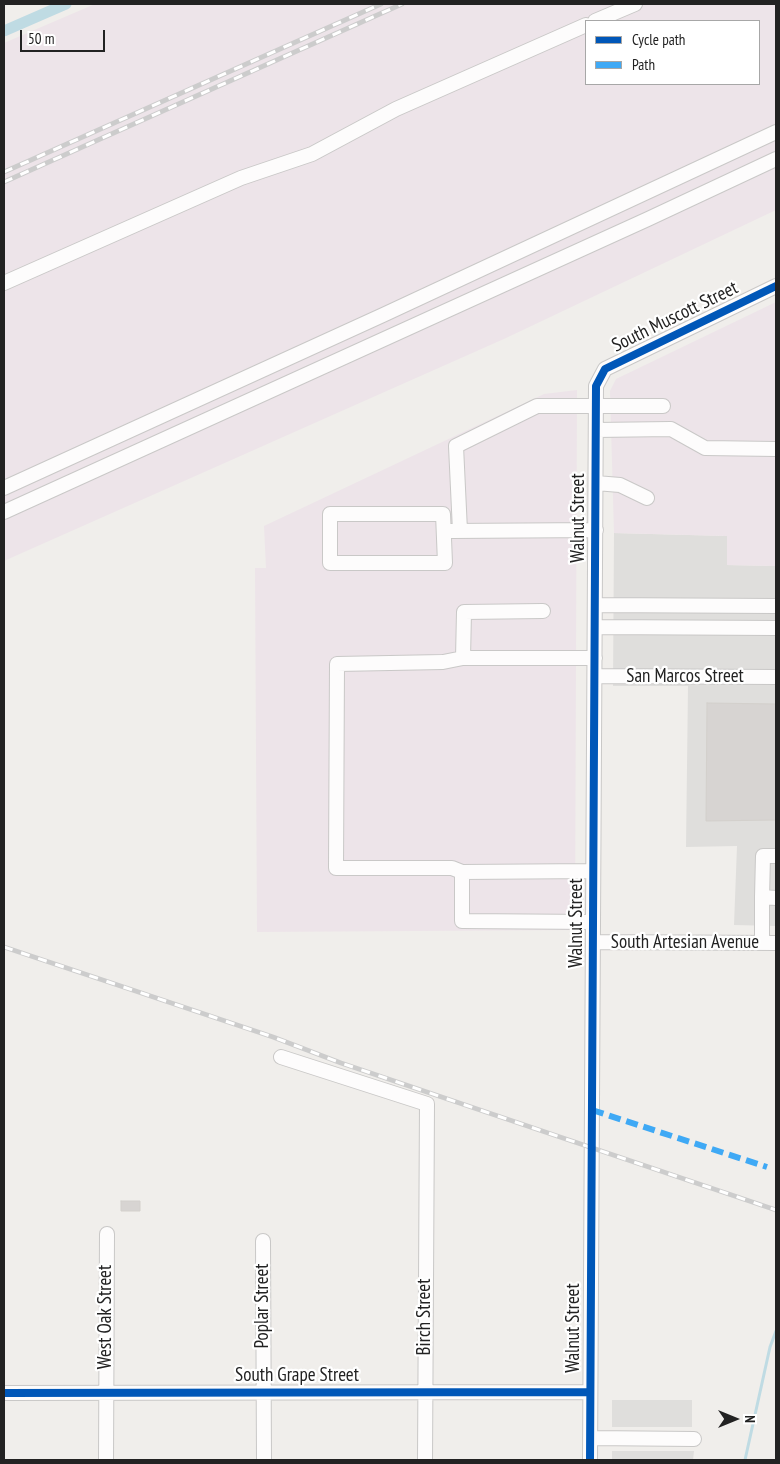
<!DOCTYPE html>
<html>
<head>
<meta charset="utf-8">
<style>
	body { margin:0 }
	#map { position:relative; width:780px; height:1464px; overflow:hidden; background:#f0eeeb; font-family:"PT Sans Narrow",sans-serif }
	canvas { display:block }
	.frame { position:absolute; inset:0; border:5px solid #222; pointer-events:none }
	.legend { position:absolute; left:585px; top:20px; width:175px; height:65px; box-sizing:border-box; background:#fff; border:1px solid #a7a7a7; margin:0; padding:6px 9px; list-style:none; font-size:15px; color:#222 }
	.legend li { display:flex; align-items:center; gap:10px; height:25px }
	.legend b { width:25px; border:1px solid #a7a7a7 }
	.north { position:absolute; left:710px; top:1394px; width:50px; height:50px; -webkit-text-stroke:4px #fff; paint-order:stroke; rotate:90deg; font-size:14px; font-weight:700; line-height:20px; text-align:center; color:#222 }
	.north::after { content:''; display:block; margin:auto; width:18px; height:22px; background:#222; clip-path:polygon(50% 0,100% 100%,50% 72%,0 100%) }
	.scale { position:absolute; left:20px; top:30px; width:85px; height:22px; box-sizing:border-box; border:2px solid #222; border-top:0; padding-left:6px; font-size:15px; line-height:18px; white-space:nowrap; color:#222; -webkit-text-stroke:4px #fff; paint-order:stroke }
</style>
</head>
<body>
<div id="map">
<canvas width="780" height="1464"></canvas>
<div class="frame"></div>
<ul class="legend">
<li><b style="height:6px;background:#0057b8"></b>Cycle path</li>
<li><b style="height:6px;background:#3fa9f5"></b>Path</li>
</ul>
<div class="north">N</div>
<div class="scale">50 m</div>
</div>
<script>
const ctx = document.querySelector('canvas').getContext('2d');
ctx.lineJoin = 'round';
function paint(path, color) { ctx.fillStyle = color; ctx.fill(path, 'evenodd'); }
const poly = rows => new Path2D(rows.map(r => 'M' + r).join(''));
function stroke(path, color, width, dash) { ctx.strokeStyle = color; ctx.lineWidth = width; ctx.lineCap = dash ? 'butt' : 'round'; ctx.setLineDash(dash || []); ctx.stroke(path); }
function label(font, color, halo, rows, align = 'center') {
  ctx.font = font + ' "PT Sans Narrow",sans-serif'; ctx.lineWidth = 4.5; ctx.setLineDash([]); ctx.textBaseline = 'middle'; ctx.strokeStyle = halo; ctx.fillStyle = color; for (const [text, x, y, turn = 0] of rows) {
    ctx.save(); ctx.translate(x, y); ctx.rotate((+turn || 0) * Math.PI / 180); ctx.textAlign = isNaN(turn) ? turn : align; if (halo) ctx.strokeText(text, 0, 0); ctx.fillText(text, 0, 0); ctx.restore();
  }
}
paint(poly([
	[614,533,727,536,727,565,776,566,776,926,734,925,737,846,686,847,688,686,613,686],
	[612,1400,692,1400,692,1427,612,1427],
	[612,1451,694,1451,693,1460,612,1460]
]), '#dfdedc');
paint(poly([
	[95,4,776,4,776,210,506,338,4,561,4,43],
	[586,21,759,21,759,84,586,84],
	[776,302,776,566,727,565,727,536,614,533,610,391,616,379],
	[577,390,575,930,257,932,255,568,266,568,264,526,544,394]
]), '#ede4e9');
stroke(poly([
	[745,1460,770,1347,776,1331]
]), '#bfdbe3', 3);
stroke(poly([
	[4,31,66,4]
]), '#bfdbe3', 11);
const building = poly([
	[707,703,776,704,776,820,706,821,707,703],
	[121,1201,140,1201,140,1211,121,1211,121,1201]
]);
paint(building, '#d7d4d2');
stroke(building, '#d3d0cc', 1);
const minor = poly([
	[595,21,635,4],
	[4,283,241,178,312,154,396,109,586,25],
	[596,430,671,429,705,448,776,449],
	[596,483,620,485,647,498],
	[4,488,383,315,776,132],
	[4,512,648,219,776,159],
	[330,514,443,514,445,563,330,563,330,514],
	[451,531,596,530],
	[460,531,456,446,537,406,663,406],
	[595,605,776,606],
	[543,611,464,612,463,658,595,658],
	[595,627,776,628],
	[595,676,776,677],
	[776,856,763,856,762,897,776,898],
	[462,872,452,868,336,868,337,664,443,662,463,658],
	[593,922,462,921,462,872,593,871],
	[593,942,776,943],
	[762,943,762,897],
	[281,1057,427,1104,425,1460],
	[263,1241,264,1460],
	[4,1393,590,1392],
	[590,1438,694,1439],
	[106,1460,107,1234],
	[590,1460,596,386,605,369,776,286]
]);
stroke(minor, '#c9c8c7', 16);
stroke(minor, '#fdfcfc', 14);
const rail = poly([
	[4,172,381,4],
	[4,182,402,4],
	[4,947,273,1037,341,1063,776,1210]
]);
stroke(rail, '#ccc', 5);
stroke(rail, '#fff', 3, [9]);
stroke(poly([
	[592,1110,767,1167]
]), '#3fa9f5', 6, [12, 6]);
stroke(poly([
	[4,1393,590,1392],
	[590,1460,596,386,605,369,776,286]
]), '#0057b8', 8);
label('19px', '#222', '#fff', [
	["South Muscott Street",675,317,-26],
	["Walnut Street",579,518,-90],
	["San Marcos Street",685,677],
	["Walnut Street",577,923,-90],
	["South Artesian Avenue",685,943],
	["Poplar Street",263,1306,-90],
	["West Oak Street",106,1317,-90],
	["Birch Street",425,1317,-90],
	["Walnut Street",574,1328,-90],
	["South Grape Street",297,1376]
]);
</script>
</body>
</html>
